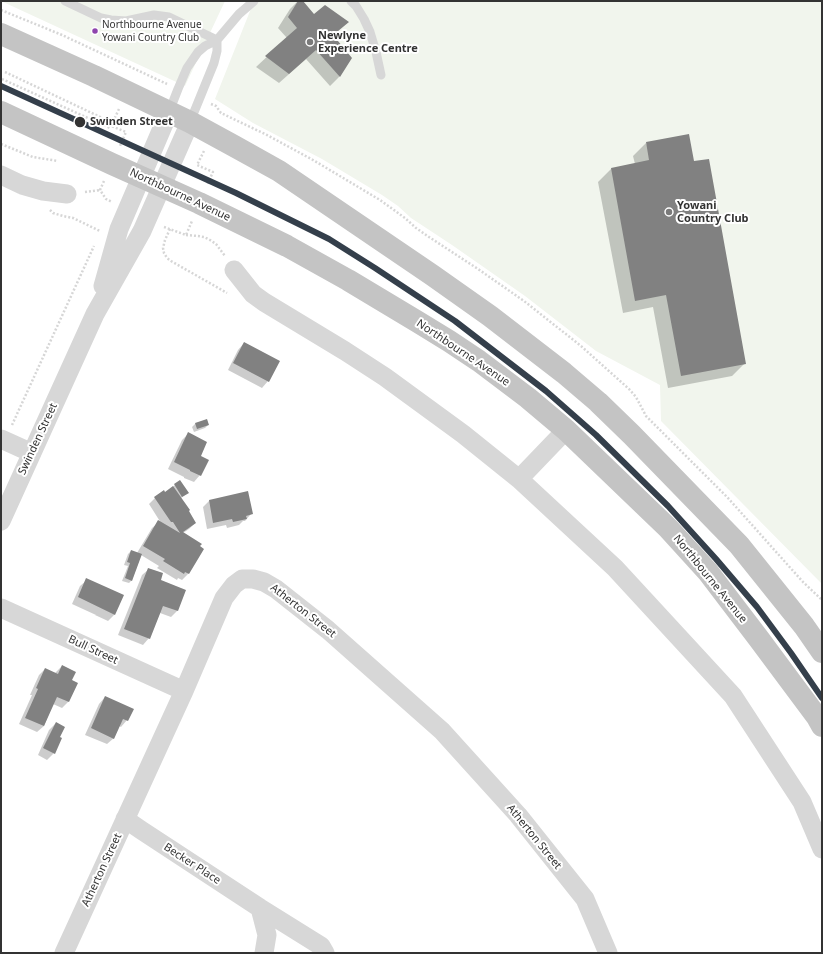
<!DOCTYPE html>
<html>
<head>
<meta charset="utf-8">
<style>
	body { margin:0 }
	#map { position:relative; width:823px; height:954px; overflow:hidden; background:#fff; font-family:"Noto Sans",sans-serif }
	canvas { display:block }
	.frame { position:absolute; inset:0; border:2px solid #333; pointer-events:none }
</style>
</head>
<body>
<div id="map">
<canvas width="823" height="954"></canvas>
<div class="frame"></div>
</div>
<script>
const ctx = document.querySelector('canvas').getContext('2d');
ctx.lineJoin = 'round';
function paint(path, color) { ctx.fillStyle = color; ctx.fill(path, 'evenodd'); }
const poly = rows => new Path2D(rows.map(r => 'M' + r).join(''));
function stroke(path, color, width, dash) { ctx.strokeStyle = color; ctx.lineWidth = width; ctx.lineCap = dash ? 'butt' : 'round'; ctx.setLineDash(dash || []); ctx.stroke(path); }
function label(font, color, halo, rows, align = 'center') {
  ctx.font = font + ' "Noto Sans",sans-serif'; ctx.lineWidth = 4; ctx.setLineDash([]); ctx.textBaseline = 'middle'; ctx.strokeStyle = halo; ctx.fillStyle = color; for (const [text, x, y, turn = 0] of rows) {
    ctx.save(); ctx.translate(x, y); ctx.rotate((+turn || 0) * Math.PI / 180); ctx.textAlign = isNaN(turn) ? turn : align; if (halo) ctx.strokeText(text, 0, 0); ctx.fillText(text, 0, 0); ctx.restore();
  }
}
paint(poly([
	[1,1,225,1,185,86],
	[254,1,822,1,822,584,661,421,660,385,596,351,525,296,452,245,411,218,398,206,382,195,322,159,253,123,215,99]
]), '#f1f5ed');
paint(poly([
	[298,1,301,1,314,15,348,22,333,36,351,58,339,77,330,86,306,59,279,83,256,67,287,38,278,28,290,9],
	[646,143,745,363,732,376,668,388,653,307,623,313,598,182,611,169,635,164,633,156],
	[244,343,268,381,262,388,228,370,238,350],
	[207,420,208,425,205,428,194,432,192,427,195,424],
	[188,434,199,456,200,475,194,482,184,478,184,477,168,469,182,440],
	[175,485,188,493,181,498,188,512,195,523,189,529,183,533,188,574,182,580,178,578,177,580,157,568,159,566,141,555,132,580,129,583,122,581,128,566,124,565,128,554,131,551,137,553,152,528,159,522,161,523,149,504,155,498,165,493],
	[247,492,251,514,245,521,243,521,239,525,227,528,226,525,207,529,203,507,209,501],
	[149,569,159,580,185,591,177,611,171,617,160,613,149,638,143,645,118,635,142,575],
	[87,580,123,596,114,615,108,621,95,615,96,615,72,604,80,586],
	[62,666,71,681,68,702,62,708,53,704,44,726,37,732,19,724,32,695,30,695,39,675,45,669,55,673],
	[105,697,127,720,121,727,119,726,114,738,107,744,85,735,99,704],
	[56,723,59,738,54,753,47,760,38,755,49,730]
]), '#0003');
paint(poly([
	[298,1,303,1,314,14,325,5,349,22,333,35,352,58,340,77,316,50,289,74,265,56,297,28,288,17],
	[689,134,694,161,709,159,746,364,681,376,666,295,635,301,611,168,649,160,646,142],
	[244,342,280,361,269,382,233,363],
	[207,419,209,425,197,429,195,423],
	[188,432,207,442,201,456,209,460,201,476,190,471,190,470,174,462],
	[180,480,189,493,182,497,174,484],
	[173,486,190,510,189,511,196,523,183,532,202,544,200,546,204,549,189,574,185,572,184,574,163,561,165,559,143,546,158,520,180,533,173,522,171,522,154,497,164,490,165,492],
	[248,491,253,514,246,516,247,519,233,522,232,519,213,523,209,500],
	[131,550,142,554,132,581,125,578,130,563,127,562],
	[148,568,163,573,161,580,186,590,178,611,163,606,150,639,124,629],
	[86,578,124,595,115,615,78,597],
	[62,665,76,672,72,680,78,683,69,702,57,697,44,726,25,718,38,689,36,688,45,668,58,674],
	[105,696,134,709,128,721,123,719,114,739,91,728],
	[56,722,65,727,60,737,62,738,55,754,43,748]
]), '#818181');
stroke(poly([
	[1,10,62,35,167,84],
	[5,72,113,123],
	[2,79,110,128,111,126],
	[211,104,216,106,221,113,267,135,313,160,380,200,405,218,416,228,429,237,478,269,524,301,581,346,629,389,636,397,646,416,728,498,803,582,822,600],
	[119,109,111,126,126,132,120,146],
	[1,144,33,157,58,161],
	[204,151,197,165,213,172,207,185],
	[104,181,100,190,106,199,112,202],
	[85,192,100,190],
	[50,210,53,213,63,216,73,218,100,231],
	[164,227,186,235,192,221],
	[170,229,165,240,163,248,164,253,167,258,171,261,227,293],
	[186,235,198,236,204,237,210,240,216,244,225,256],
	[12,425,94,246]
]), '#d6d6d6', 2.5, [2, 2]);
stroke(poly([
	[65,1,101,18,111,20,126,21,154,15,169,17,217,40],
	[351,1,356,6,364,19,370,32,376,52,381,75],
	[169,112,178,89,187,68,198,52,205,46,217,40,239,14,254,1],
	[190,122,214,63,217,51,217,40]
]), '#d7d7d7', 9);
stroke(poly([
	[1,175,22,185,43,191,67,194],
	[234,270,253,294,264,302,345,351,385,377,463,434,519,479,615,568,733,696,802,802,822,849],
	[103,286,119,229,169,112],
	[1,439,32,453],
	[519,479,566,430],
	[1,521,95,314,142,231,190,122],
	[1,608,184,691],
	[125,819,141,830,260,908,321,946,325,953],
	[260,908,267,935,264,953],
	[64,953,184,691,224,598,234,585,242,579,253,579,264,582,276,589,328,630,442,731,518,815,585,899,608,953]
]), '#d7d7d7', 19);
stroke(poly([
	[1,34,94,76,190,122,234,146,279,171,432,275,490,316,564,373,598,402,632,435,739,545,804,626,822,652],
	[1,112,112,164,199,203,287,246,348,280,418,322,449,341,479,361,528,398,566,430,668,528,708,572,759,639,817,717,822,726]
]), '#c4c4c4', 22);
stroke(poly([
	[1,86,236,193,329,239,375,268,455,321,546,391,596,435,668,506,716,559,757,607,791,653,822,698]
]), '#343f4b', 6);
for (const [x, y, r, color] of [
	[95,31,3.5,"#8e44ad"],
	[310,42,4,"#7a7a7a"],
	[80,122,6,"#333"],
	[669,212,4,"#7a7a7a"]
]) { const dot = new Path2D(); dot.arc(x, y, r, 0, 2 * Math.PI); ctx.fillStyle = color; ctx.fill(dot); stroke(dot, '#fff', 1.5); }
label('10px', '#333', '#fff', [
	["Northbourne Avenue",102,25],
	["Yowani Country Club",102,38]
], 'left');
label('bold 11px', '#333', '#fff', [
	["Newlyne",318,36],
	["Experience Centre",318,49],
	["Yowani",677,206],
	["Country Club",677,219]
], 'left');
label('bold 11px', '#333', '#fff', [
	["Swinden Street",90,122]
], 'left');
label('11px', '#333', '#fff', [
	["Northbourne Avenue",180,195,25],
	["Northbourne Avenue",463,353,34],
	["Swinden Street",38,439,-65],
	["Northbourne Avenue",710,579,51],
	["Atherton Street",303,611,38],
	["Bull Street",93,650,25],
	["Atherton Street",534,837,51],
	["Becker Place",192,864,33],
	["Atherton Street",102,870,-65]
]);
</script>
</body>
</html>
